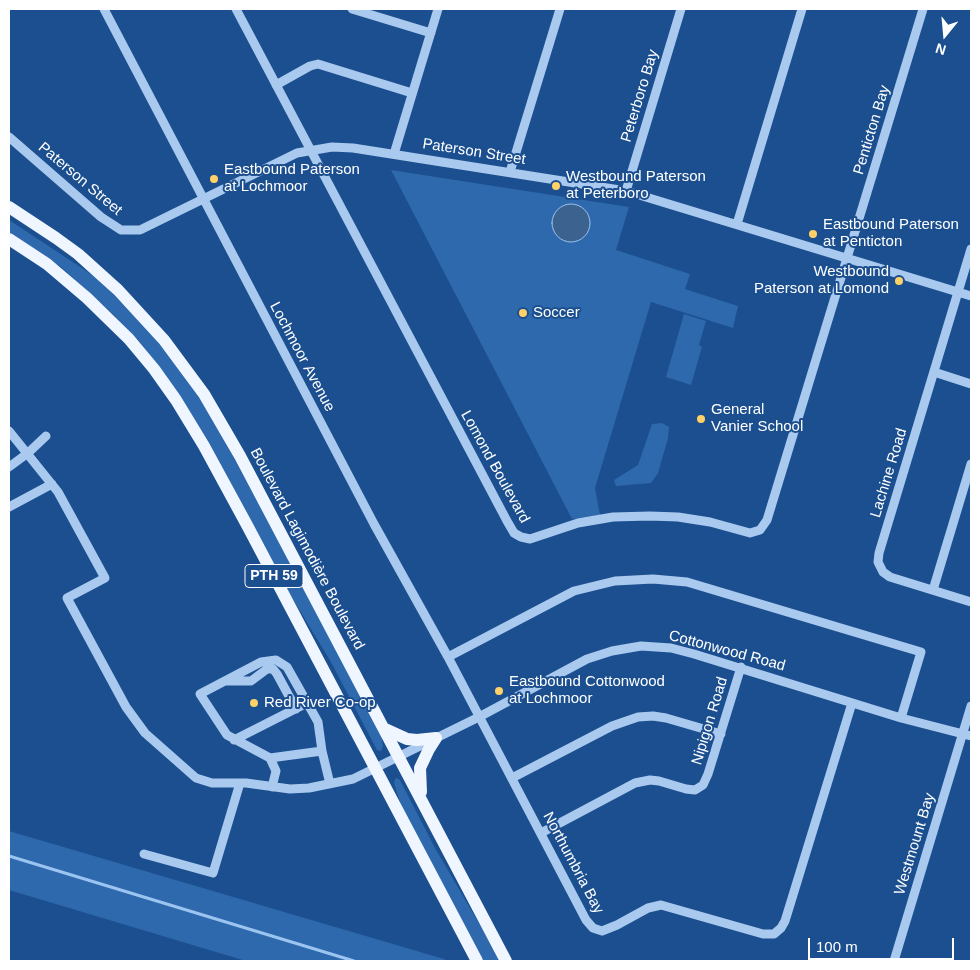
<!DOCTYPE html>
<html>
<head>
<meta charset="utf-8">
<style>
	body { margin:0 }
	#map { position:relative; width:980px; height:970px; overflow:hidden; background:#1b4f8f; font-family:Helvetica,sans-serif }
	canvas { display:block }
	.frame { position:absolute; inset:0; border:10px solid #fff; pointer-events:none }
	.north { position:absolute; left:920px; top:10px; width:50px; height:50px; -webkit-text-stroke:4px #1b4f8f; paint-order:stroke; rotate:197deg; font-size:14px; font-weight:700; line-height:20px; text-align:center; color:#fff }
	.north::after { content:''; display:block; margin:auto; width:18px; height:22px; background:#fff; clip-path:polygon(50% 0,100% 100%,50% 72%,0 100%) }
	.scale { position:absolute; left:808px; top:938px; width:146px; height:22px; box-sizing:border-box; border:2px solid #fff; border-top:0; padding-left:6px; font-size:15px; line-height:18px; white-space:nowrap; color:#fff; -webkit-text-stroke:4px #1b4f8f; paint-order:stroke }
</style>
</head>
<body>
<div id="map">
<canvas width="980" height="970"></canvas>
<div class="frame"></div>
<div class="north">N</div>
<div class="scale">100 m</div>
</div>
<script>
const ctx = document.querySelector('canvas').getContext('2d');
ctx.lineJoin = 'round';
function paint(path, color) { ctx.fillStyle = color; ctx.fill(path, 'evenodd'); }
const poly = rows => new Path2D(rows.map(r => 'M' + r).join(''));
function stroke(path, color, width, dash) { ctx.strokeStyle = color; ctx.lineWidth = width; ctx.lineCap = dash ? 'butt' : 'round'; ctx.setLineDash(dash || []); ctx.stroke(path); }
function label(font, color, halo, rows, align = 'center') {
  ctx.font = font + ' Helvetica,sans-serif'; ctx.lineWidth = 4; ctx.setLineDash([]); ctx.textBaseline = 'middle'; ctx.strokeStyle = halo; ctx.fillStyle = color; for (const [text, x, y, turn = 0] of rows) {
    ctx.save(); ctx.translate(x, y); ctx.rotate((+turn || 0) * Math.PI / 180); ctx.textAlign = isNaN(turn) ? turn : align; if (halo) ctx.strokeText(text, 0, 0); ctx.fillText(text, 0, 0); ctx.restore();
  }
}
paint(poly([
	[391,170,629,207,616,250,690,274,685,289,738,306,733,328,651,302,595,488,600,515,572,519],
	[9,220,97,278,145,326,171,358,192,386,219,430,381,734,383,746,381,751,377,750,331,662,283,583,210,444,177,392,140,342,115,316,61,267,9,232],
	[684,314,706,321,699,345,702,347,691,385,666,377],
	[662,423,669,427,668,438,658,473,651,483,616,486,614,480,638,465,652,424],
	[397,778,400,780,435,848,501,961,483,961,401,805,394,783,395,779],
	[9,831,444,959,446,961,246,961,9,890]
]), '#2e69ad');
const water = poly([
	'552 223a19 19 0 1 1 38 0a19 19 0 1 1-38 0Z'
]);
paint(water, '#3c6290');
stroke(water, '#9cc4f0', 1);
stroke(poly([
	[9,856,354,961]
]), '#9cc4f0', 3);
stroke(poly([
	[104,9,374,524,448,657,586,920,593,928,602,931,617,925,648,908,661,905,763,934,774,934,781,928,785,921,852,703],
	[236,9,507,521,514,533,521,537,530,539,578,523,613,517,650,516,678,517,710,522,750,533,760,530,767,520,923,9],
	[352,9,431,33],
	[276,85,310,66,318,64,412,93],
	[9,137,101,217,121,230,140,230,297,153,332,147,353,148,626,191,971,296],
	[394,154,438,9],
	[510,172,560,9],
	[626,191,681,9],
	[737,224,802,9],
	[971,249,879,553,878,562,883,572,890,577,971,602],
	[934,372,971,384],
	[9,431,58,492,105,578,67,598,126,707,145,733,196,778,212,783,246,783,290,789,309,788,353,779,479,717,587,659,612,651,641,646,671,648,694,654,901,718,971,736],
	[9,467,28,453,46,436],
	[9,507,52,484],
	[933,590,971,464],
	[448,657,574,591,615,581,653,579,687,582,921,652,901,718],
	[226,681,251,681,267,669,273,669,277,674,296,709],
	[234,740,301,706],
	[270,758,322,751],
	[512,778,612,726,638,717,653,716,666,718,721,734],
	[272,787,276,771,270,758,227,735,200,694,261,662,276,660,287,667,318,722,322,751,330,784],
	[541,833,635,783,650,780,659,781,686,789,695,790,703,785,708,774,741,667],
	[144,854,213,873,240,783],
	[894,961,971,706]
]), '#a9c9ee', 9);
stroke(poly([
	[9,207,56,238,78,254,118,290,164,340,204,394,240,456,506,961],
	[9,239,47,264,87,298,129,339,154,369,176,400,204,446,248,527,477,961],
	[385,729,407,739,417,740,436,738],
	[421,792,420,768,429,749,436,738]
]), '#f0f6ff', 12);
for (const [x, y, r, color] of [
	[214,179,5,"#ffd166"],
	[556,186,5,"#ffd166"],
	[813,234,5,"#ffd166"],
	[899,281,5,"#ffd166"],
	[523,313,5,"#ffd166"],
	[701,419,5,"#ffd166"],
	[499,691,5,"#ffd166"],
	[254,703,5,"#ffd166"]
]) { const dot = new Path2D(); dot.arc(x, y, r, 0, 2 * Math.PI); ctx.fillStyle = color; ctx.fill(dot); stroke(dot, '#1b4f8f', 2); }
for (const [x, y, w] of [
	[274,576,58]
]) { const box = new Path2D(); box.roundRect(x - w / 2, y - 11.5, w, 23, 4); ctx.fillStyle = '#1b4f8f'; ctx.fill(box); stroke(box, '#fff', 1); }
label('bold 14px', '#fff', null, [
	["PTH 59",274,576]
]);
label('15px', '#fff', '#1b4f8f', [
	["Peterboro Bay",640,96,-73],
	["Penticton Bay",872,130,-73],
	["Paterson Street",474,152,9],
	["Paterson Street",80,179,40],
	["Lochmoor Avenue",302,357,62],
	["Lomond Boulevard",495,467,61],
	["Lachine Road",889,473,-73],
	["Boulevard Lagimodière Boulevard",307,549,62],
	["Cottonwood Road",727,651,15],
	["Nipigon Road",710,721,-73],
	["Westmount Bay",915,844,-73],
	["Northumbria Bay",573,863,62]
]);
label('15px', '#fff', '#1b4f8f', [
	["Eastbound Paterson",224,170],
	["at Lochmoor",224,187],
	["Westbound Paterson",566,177],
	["at Peterboro",566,194],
	["Eastbound Paterson",823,225],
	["at Penticton",823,242],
	["Westbound",889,272,"right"],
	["Paterson at Lomond",889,289,"right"],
	["Soccer",533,313],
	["General",711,410],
	["Vanier School",711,427],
	["Eastbound Cottonwood",509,682],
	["at Lochmoor",509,699],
	["Red River Co-op",264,703]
], 'left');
</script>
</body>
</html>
